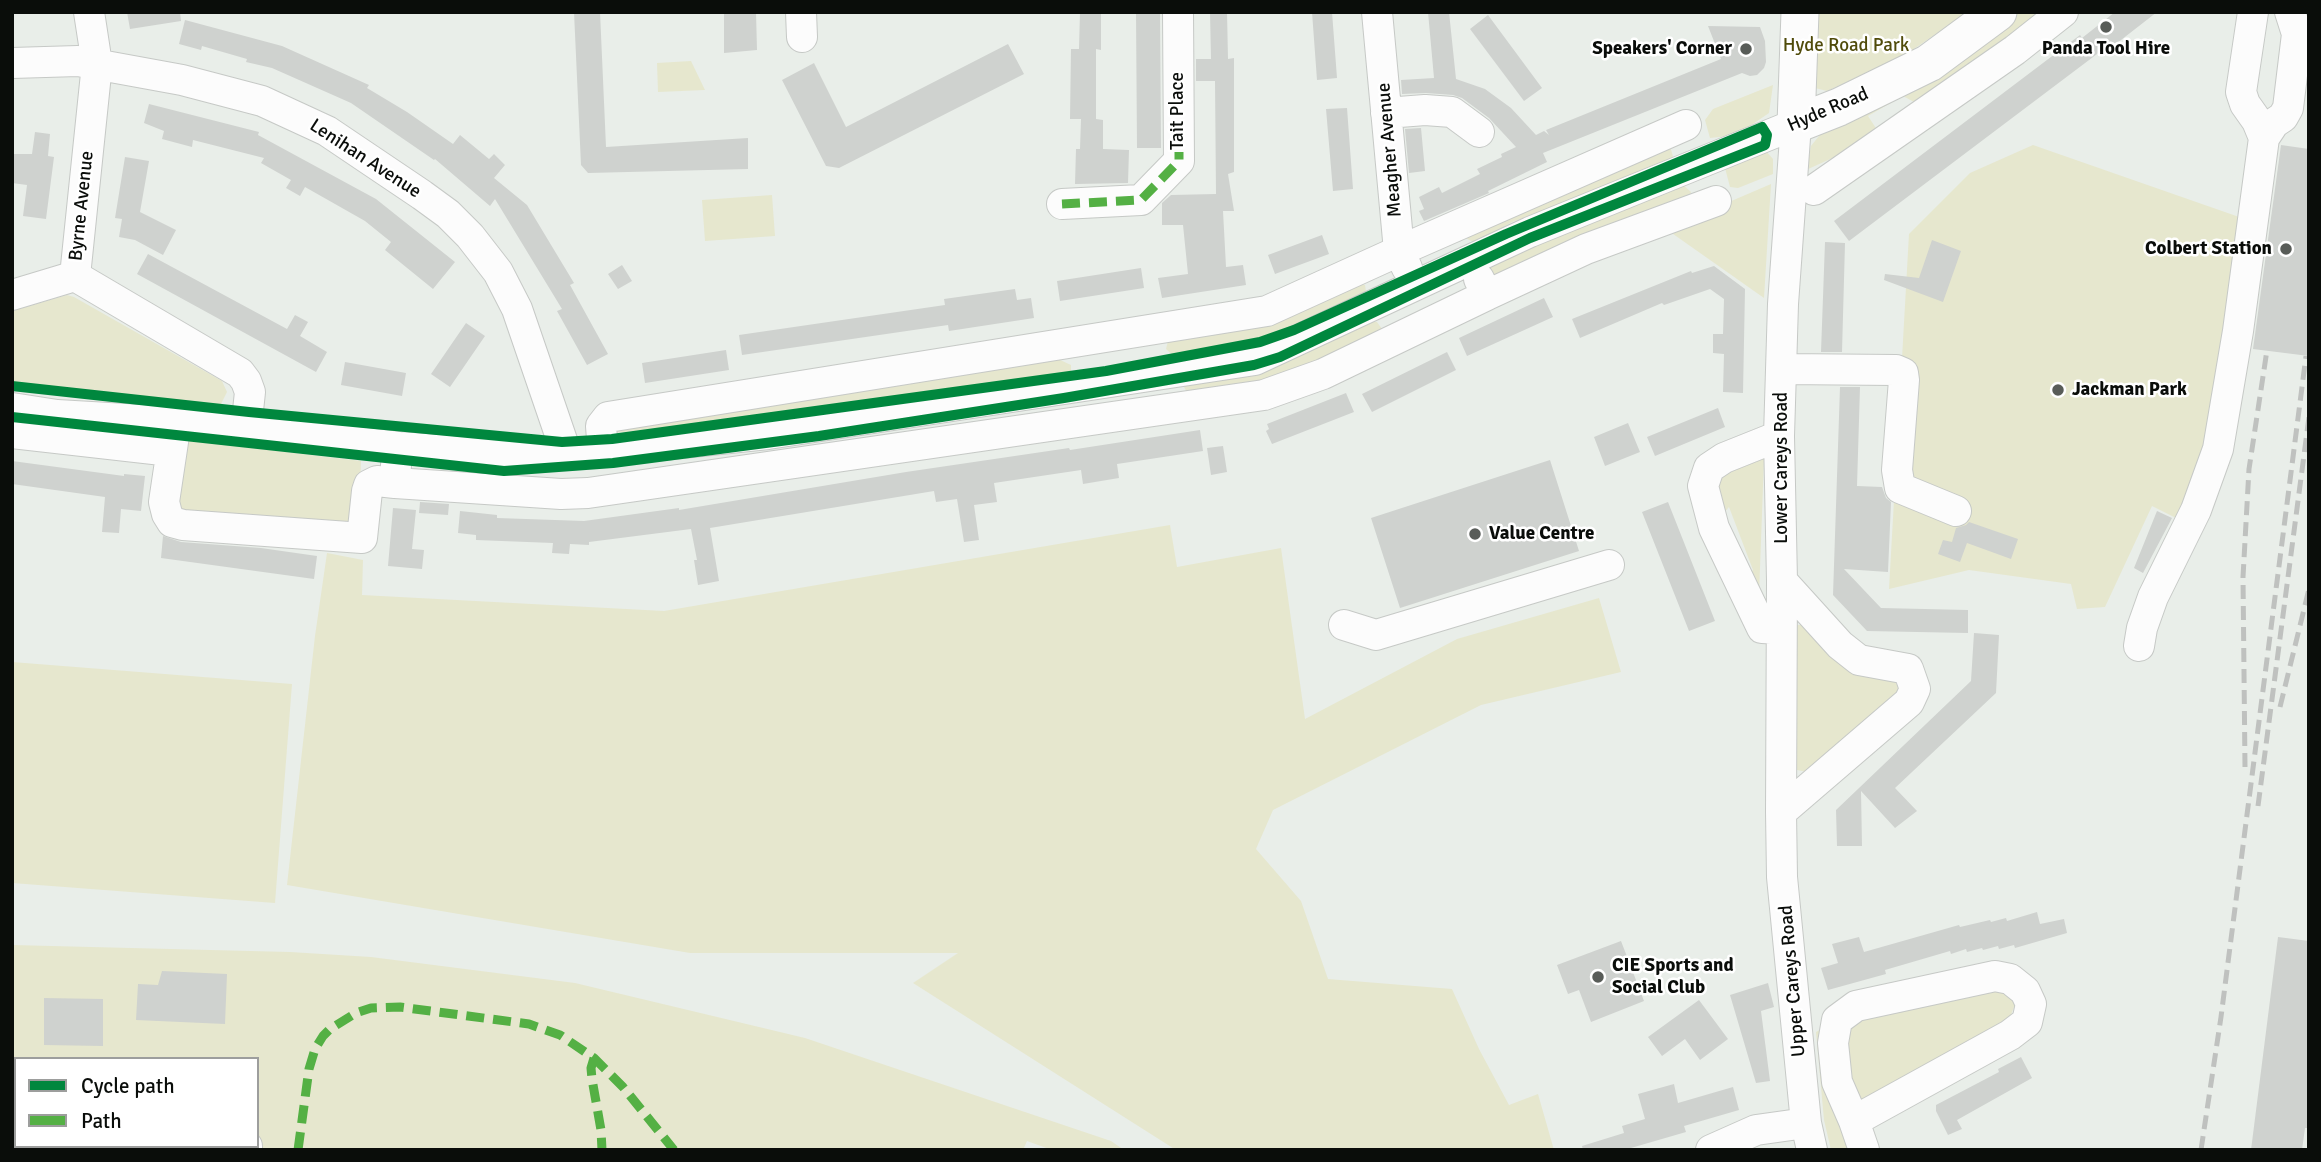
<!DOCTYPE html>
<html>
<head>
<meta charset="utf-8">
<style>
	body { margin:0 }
	#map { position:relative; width:2321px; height:1162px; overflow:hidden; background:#e9eee9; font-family:Signika,sans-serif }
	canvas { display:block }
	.frame { position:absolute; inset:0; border:14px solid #0a0d0a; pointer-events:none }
	.legend { position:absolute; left:14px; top:1057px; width:245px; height:91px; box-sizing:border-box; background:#fff; border:2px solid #9d9e9d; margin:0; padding:9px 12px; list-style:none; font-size:21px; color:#0a0d0a }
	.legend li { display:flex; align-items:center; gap:14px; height:35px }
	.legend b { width:35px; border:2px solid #9d9e9d }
</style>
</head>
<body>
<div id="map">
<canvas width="2321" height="1162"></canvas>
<div class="frame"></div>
<ul class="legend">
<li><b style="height:9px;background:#00873e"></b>Cycle path</li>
<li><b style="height:9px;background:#54b044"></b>Path</li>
</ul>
</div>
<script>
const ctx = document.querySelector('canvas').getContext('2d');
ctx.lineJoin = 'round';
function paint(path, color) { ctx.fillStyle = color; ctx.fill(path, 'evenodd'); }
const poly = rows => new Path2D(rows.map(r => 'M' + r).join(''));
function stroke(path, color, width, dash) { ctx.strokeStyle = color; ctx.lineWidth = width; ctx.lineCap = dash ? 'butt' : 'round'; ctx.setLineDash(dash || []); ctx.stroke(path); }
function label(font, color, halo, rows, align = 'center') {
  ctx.font = font + ' Signika,sans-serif'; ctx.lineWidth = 5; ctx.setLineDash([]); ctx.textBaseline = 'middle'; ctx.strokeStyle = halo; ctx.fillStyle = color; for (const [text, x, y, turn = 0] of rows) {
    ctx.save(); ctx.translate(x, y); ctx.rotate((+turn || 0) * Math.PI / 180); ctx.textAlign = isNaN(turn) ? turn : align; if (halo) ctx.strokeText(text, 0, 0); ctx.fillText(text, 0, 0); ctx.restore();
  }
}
paint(poly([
	[1808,12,1968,12,1905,55,1827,91,1815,88],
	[2019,12,2044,12,1914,102,1903,96,1868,116,1881,136,1806,170,1811,146,1827,126,1935,70],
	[691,61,705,90,658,92,657,63],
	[1773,85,1769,113,1750,126,1728,136,1710,138,1705,120,1713,109],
	[2033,145,2242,218,2208,444,2176,518,2152,506,2105,607,2077,609,2071,584,1969,570,1889,589,1909,234,1970,173],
	[1670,146,1674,160,1667,167,1512,222,1476,243,1463,237],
	[1764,149,1773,159,1773,174,1738,188,1730,187,1724,164],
	[1681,183,1691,192,1688,201,1500,278,1487,278,1481,268],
	[1771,184,1764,298,1666,229],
	[772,195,775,236,705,241,702,200],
	[1358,283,1365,285,1367,298,1273,339,1177,359,1166,349,1168,341],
	[67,295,74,297,222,381,227,392,219,408,12,386,12,311],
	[1368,321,1377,322,1387,336,1278,385,1190,398,1184,387,1189,380],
	[1058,359,1071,365,1071,375,791,415,615,433,615,428],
	[186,440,361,461,360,494,350,525,184,512,178,507],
	[1752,456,1764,459,1759,595,1742,585,1753,570,1729,507,1717,521,1711,474],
	[1170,525,1177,567,1281,548,1305,719,1457,639,1599,598,1621,672,1481,705,1273,810,1256,849,1301,901,1328,979,1452,989,1479,1049,1509,1105,1538,1094,1554,1150,1176,1150,913,983,958,953,690,953,287,885,315,636,327,553,363,560,362,595,664,611],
	[1797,625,1809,625,1894,676,1900,694,1812,773,1797,770],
	[12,662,292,684,275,903,12,883],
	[12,945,290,952,371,957,575,983,805,1038,1111,1141,1124,1150,1052,1150,1027,1141,1023,1150,12,1150],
	[16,1059,257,1059,257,1146,16,1146],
	[1994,989,2006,990,2015,1004,2008,1023,1862,1105,1848,1081,1848,1021],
	[1825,1027,1854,1150,1831,1150,1824,1120,1816,1032]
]), '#e6e7ce');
paint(poly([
	[127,12,180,12,181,21,130,29],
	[574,12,600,12,606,147,748,138,748,169,588,173,581,165],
	[724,12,756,12,757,50,724,53],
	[1080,12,1101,12,1101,50,1096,49,1096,119,1103,120,1103,149,1129,150,1128,183,1075,184,1076,149,1080,149,1081,119,1070,119,1071,49,1079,49],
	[1136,12,1160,12,1161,148,1137,148],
	[1210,12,1227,12,1228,59,1234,58,1234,172,1228,174,1234,211,1223,211,1226,267,1243,265,1246,285,1162,298,1158,278,1188,274,1183,225,1162,225,1162,203,1171,195,1216,194,1215,81,1196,81,1196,59,1211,59],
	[1312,12,1332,12,1337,78,1317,80],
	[1428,12,1449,12,1456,79,1485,89,1511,108,1536,135,1544,131,1549,135,1546,130,1721,59,1708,26,1760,27,1765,41,1766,62,1764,68,1757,75,1750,76,1742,73,1543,153,1547,162,1488,191,1489,193,1424,221,1419,211,1424,209,1419,197,1439,187,1442,193,1480,174,1477,169,1502,157,1501,154,1516,147,1489,118,1462,98,1453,95,1426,93,1402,94,1401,80,1434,78],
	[2115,12,2157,12,2103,54,2101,51,1849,241,1834,221,2080,35,2082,38],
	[1488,15,1542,88,1524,101,1470,29],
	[185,20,282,46,369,85,367,88,407,112,453,144,460,135,489,159,494,154,505,165,494,178,527,205,574,283,570,285,608,354,587,365,557,311,562,309,495,199,490,206,435,159,434,160,351,103,272,68,246,62,247,59,202,46,201,50,179,44],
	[1008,44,1024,74,839,168,826,166,782,80,814,63,846,127],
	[149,104,259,132,258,135,376,199,455,262,433,289,385,250,391,242,365,221,305,187,300,196,286,188,291,180,261,163,264,158,193,140,192,147,162,139,164,131,144,123],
	[1347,108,1353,189,1333,191,1326,109],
	[1421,128,1425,171,1409,173,1405,129],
	[35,132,50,134,48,156,54,157,46,219,23,216,27,185,12,183,12,154,32,154],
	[2281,145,2309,149,2309,356,2253,349],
	[125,157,149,161,140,212,176,230,163,255,135,240,119,237,122,219,115,218],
	[1322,235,1329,254,1275,274,1268,255],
	[1932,240,1961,251,1943,302,1884,280,1885,274,1919,278],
	[1825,242,1845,243,1842,352,1821,352],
	[148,254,287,329,295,315,308,322,300,336,327,352,316,372,137,274],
	[622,265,632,281,618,289,608,274],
	[1714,266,1745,289,1743,393,1723,392,1724,354,1713,353,1713,334,1723,334,1724,299,1710,289,1664,305,1662,303,1580,338,1572,319,1691,271,1692,273],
	[1141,268,1144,288,1060,301,1057,281],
	[1015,289,1017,300,1031,298,1034,318,949,331,948,325,742,355,739,335,945,305,944,299],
	[1544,298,1553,317,1467,356,1459,338],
	[466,323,485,336,450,387,431,374],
	[726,350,729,370,645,383,642,363],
	[1447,352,1456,370,1372,412,1362,394],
	[345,362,406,373,402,396,341,385],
	[1840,387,1860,387,1857,486,1882,487,1886,498,1891,502,1888,572,1844,569,1881,608,1968,610,1968,633,1867,631,1833,595],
	[1346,393,1354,412,1272,444,1266,431,1269,429,1267,424],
	[1718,408,1725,427,1655,456,1647,437],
	[1628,423,1640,452,1605,466,1594,437],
	[1200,430,1203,451,1117,464,1119,478,1083,484,1081,470,994,483,997,502,974,505,979,540,964,542,957,499,936,502,934,491,710,528,719,581,698,585,694,560,697,560,691,529,589,542,589,545,570,544,569,554,552,553,553,543,476,540,476,535,458,533,460,511,497,515,497,518,584,521,679,508,679,510,906,472,1069,448,1070,450],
	[1223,446,1227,472,1211,475,1207,448],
	[1550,460,1579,551,1400,608,1371,518],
	[12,461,124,476,124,474,145,476,141,511,121,509,119,533,102,532,105,497,12,484],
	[420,502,449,504,448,515,419,513],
	[1668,502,1715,621,1689,631,1642,512],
	[393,508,416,510,412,549,424,550,422,569,388,566],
	[2157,511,2172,518,2143,573,2134,568],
	[1969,522,2018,539,2011,559,1967,543,1960,562,1938,554,1943,540,1952,542,1956,528,1966,525],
	[163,536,181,542,261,548,317,556,314,579,161,558],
	[1974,633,1999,635,1996,693,1895,788,1917,811,1895,828,1861,791,1862,846,1837,846,1836,810,1971,681],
	[2037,912,2040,924,2064,919,2067,933,2015,948,2014,945,1999,949,1998,946,1983,950,1982,948,1967,952,1966,949,1951,954,1950,951,1885,970,1886,974,1828,990,1821,968,1838,963,1832,944,1859,937,1864,952,1959,925,1960,927,1990,920,1991,922,2006,918,2007,921],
	[2278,937,2309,941,2309,1128,2305,1128,2302,1150,2251,1150],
	[1621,941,1644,1001,1591,1022,1579,990,1568,994,1557,965],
	[162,971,227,974,225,1024,136,1020,138,984,158,985],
	[1768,983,1774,1007,1761,1011,1770,1081,1756,1083,1730,995],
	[44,998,103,999,103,1046,44,1045],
	[1699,1000,1728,1039,1700,1060,1685,1039,1662,1056,1648,1037],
	[2021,1057,2032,1078,1957,1120,1962,1129,1948,1135,1936,1111,1936,1105,1999,1072,1998,1069],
	[1674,1084,1678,1103,1733,1087,1739,1110,1684,1126,1686,1132,1624,1150,1583,1150,1582,1146,1624,1133,1622,1126,1645,1119,1638,1094]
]), '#cfd2cf');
const minor = poly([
	[89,12,97,64,75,276,240,373,246,381,250,392,246,429],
	[801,12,802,37],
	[1377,12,1399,251,1407,268],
	[2253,12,2241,92,2245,104,2257,121,2264,138],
	[12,63,78,61,182,80,262,101,327,131,422,195,448,214,470,236,498,272,517,309,567,455],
	[1386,113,1425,110,1452,112,1479,132],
	[1814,190,2015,50,2063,12],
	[1062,204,1141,200,1179,161,1178,12],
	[1479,279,1487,295,1586,249,1716,201],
	[12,295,75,276],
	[1782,369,1896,370,1903,373,1904,380,1897,470,1900,488,1956,511],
	[12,408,57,415,176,422,246,429,399,447,503,455,567,455,768,434,1255,360,1530,232,1796,124,1783,304,1779,436,1782,581,1781,812,1782,877,1806,1123,1812,1150],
	[176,422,164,502,167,514,172,522,183,525,362,538,367,491,369,485,377,481,395,483,396,465],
	[12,433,171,451],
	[1779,436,1724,458,1709,468,1703,486,1714,528,1762,628,1781,629],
	[602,439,601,426,608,417,1267,311,1399,251,1686,125],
	[395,483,561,494,588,493,1264,395,1323,374,1487,295],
	[1344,625,1376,635,1609,565],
	[2139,646,2142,628,2153,597,2196,510,2218,449,2238,331,2264,138,2274,123,2283,117,2288,108,2297,34,2290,12],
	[1781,812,1909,702,1915,689,1908,669,1859,660,1840,645,1782,581],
	[1854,1121,2010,1035,2027,1022,2031,1004,2025,991,2010,979,1995,976,1856,1006,1837,1020,1833,1043,1837,1082,1854,1121,1864,1150],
	[247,1150,247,1146],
	[1711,1150,1756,1130,1806,1123]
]);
const major = poly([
	[1800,12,1796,124,1839,107,1929,63,1998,12]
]);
stroke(minor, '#c6c9c6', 32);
stroke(major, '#c6c9c6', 39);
stroke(minor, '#fcfcfc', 30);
stroke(major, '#fcfcfc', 37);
stroke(poly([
	[2280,707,2309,589],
	[2245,767,2243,577,2249,469,2267,350],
	[2258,806,2309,417],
	[2201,1150,2221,1017,2306,356]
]), '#bfc1bf', 5, [14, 7]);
stroke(poly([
	[1062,204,1141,200,1179,161,1179,152],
	[594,1058,591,1068,592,1079,601,1130,602,1150],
	[298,1150,309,1069,315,1049,323,1036,330,1029,356,1013,371,1008,400,1007,529,1024,560,1035,594,1058,623,1087,674,1150]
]), '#54b044', 9, [18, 9]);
stroke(poly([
	[12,386,249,412,562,442,612,439,1106,371,1260,342,1294,330,1506,234,1762,127,1767,135,1765,145,1530,238,1280,357,1254,365,1064,398,819,436,613,463,504,471,12,417]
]), '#00873e', 10);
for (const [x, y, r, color] of [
	[2106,27,7,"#585c58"],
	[1746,49,7,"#585c58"],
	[2286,249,7,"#585c58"],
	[2058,390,7,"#585c58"],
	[1475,534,7,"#585c58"],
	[1598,977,7,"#585c58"]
]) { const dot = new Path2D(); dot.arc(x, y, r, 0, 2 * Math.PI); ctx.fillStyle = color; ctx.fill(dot); stroke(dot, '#fff', 2.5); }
label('19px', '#504b0a', '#fff', [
	["Hyde Road Park",1846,46]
]);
label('bold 19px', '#0a0d0a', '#fff', [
	["Speakers' Corner",1732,49,"right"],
	["Panda Tool Hire",2106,49,"center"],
	["Colbert Station",2272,249,"right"],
	["Jackman Park",2072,390],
	["Value Centre",1489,534],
	["CIE Sports and",1612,966],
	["Social Club",1612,988]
], 'left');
label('19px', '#0a0d0a', '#fff', [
	["Hyde Road",1828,110,-23],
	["Tait Place",1178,111,-90],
	["Meagher Avenue",1390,150,-95],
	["Lenihan Avenue",365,159,33],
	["Byrne Avenue",82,206,-84],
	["Lower Careys Road",1782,468,-90],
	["Upper Careys Road",1793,981,-95]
]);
</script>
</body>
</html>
